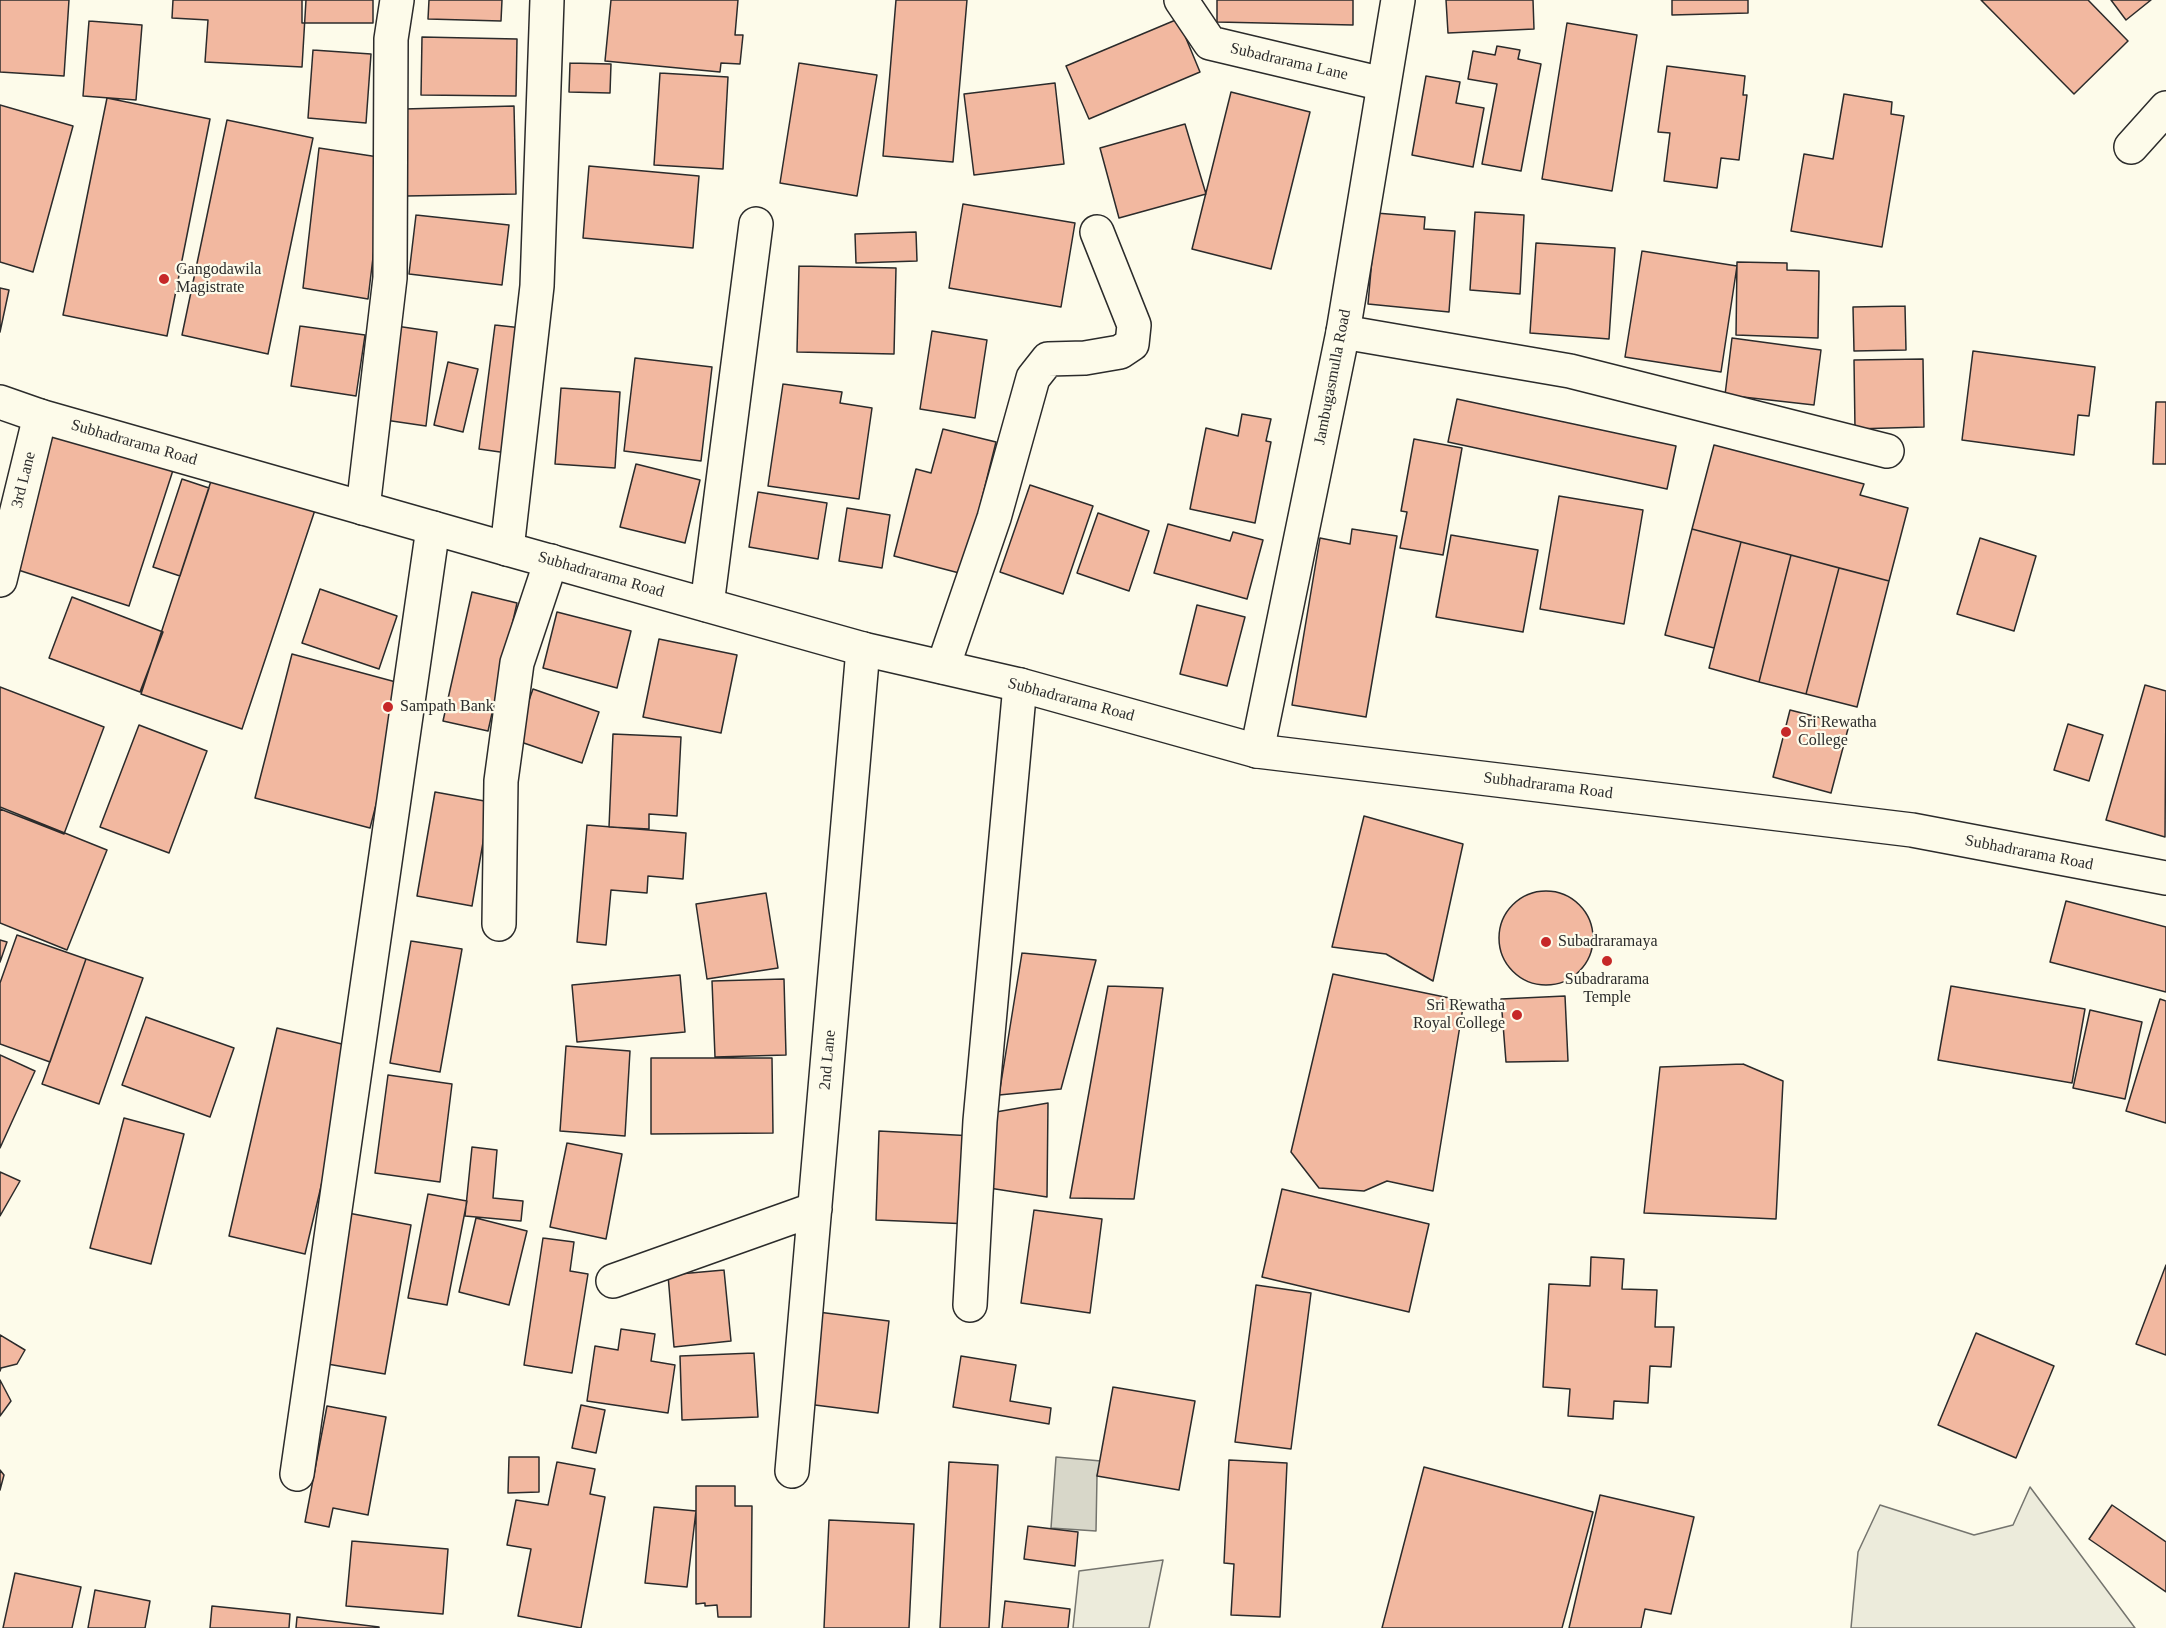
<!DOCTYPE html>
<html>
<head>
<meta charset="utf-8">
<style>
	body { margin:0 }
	canvas { display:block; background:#fdfbea }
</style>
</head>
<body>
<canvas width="2166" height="1628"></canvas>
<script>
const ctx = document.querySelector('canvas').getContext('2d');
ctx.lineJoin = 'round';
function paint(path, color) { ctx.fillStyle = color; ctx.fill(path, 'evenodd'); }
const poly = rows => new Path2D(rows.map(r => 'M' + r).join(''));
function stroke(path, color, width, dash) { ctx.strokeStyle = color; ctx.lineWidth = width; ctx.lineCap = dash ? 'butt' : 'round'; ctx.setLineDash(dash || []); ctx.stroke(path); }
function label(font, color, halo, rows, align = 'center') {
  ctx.font = font + ' Georgia,serif'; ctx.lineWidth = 4.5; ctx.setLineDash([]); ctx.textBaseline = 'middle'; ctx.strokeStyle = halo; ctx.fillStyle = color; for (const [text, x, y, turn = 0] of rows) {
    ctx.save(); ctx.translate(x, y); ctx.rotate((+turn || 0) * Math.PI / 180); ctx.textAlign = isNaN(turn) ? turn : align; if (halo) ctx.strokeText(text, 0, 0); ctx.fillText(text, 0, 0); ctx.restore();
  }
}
const green = poly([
	[2030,1487,2135,1628,1851,1628,1858,1552,1880,1505,1974,1535,2013,1525,2030,1487],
	[1163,1560,1149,1628,1073,1628,1079,1571,1163,1560]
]);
paint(green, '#ecebdb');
stroke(green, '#74746e', 1.5);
const water = poly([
	[1056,1457,1101,1461,1097,1476,1096,1531,1051,1528,1056,1457]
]);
paint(water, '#d8d7c9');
stroke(water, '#74746e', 1.5);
const building = poly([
	[0,0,69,0,64,76,0,72,0,0],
	[173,0,306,0,302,67,205,62,208,20,172,18,173,0],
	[302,0,373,0,373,23,302,23,302,0],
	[429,0,502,0,501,21,428,19,429,0],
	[611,0,738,0,735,35,743,35,740,64,721,63,720,72,605,61,611,0],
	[896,0,967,0,953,162,883,156,896,0],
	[1217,0,1353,0,1353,25,1217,22,1217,0],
	[1446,0,1533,0,1534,29,1448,33,1446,0],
	[1672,0,1748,0,1748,13,1672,15,1672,0],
	[1981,0,2088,0,2128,41,2074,94,1981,0],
	[2111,0,2151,0,2126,20,2111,0],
	[1178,19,1200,72,1089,119,1066,66,1178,19],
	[89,21,142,25,136,100,83,96,89,21],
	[1567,23,1637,35,1612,191,1542,179,1567,23],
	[422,37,517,39,516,96,421,95,422,37],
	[1497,46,1520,50,1518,59,1541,64,1521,171,1482,164,1497,84,1468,79,1473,51,1495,55,1497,46],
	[313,50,371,54,366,123,308,118,313,50],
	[570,63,611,64,610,93,569,92,570,63],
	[799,63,877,75,857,196,780,183,799,63],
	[1667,66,1745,76,1743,95,1747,95,1739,160,1721,158,1717,188,1664,181,1670,133,1658,132,1667,66],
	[660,73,728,77,723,169,654,165,660,73],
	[1426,76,1460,82,1456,103,1484,108,1473,167,1412,155,1426,76],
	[1055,83,1064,164,974,175,964,94,1055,83],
	[1231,92,1310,112,1271,269,1192,249,1231,92],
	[1844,94,1892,102,1891,114,1904,116,1882,247,1791,231,1804,154,1833,159,1844,94],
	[107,98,210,119,167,336,63,315,107,98],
	[0,105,73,126,33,272,0,262,0,105],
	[514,106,516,194,406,196,404,109,514,106],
	[227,120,313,138,268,354,182,335,227,120],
	[1185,124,1206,194,1119,218,1100,148,1185,124],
	[319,148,385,158,368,299,303,288,319,148],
	[589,166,699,176,693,248,583,238,589,166],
	[963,204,1075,223,1061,307,949,288,963,204],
	[1475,212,1524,215,1520,294,1470,290,1475,212],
	[1376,213,1425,217,1424,229,1455,231,1449,312,1368,304,1376,213],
	[416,215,509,225,502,285,409,274,416,215],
	[916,232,917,261,856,263,855,234,916,232],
	[1536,243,1615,248,1609,339,1530,333,1536,243],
	[1642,251,1737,266,1721,372,1625,357,1642,251],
	[1737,262,1787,263,1787,270,1819,271,1818,338,1736,335,1737,262],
	[799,266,896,268,894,354,797,352,799,266],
	[0,288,9,290,0,332,0,288],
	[1905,306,1906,350,1854,351,1853,307,1905,306],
	[495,325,522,328,507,453,479,449,495,325],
	[300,326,365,335,356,396,291,386,300,326],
	[396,326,437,332,426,426,385,420,396,326],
	[932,331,987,340,975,418,920,409,932,331],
	[1732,338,1821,350,1814,405,1725,395,1732,338],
	[1973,351,2095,367,2089,416,2078,415,2074,455,1962,440,1973,351],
	[635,358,712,367,701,461,624,451,635,358],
	[1923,359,1924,427,1855,429,1854,360,1923,359],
	[448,362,478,369,463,432,434,425,448,362],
	[783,384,842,392,840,403,872,408,859,499,768,486,783,384],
	[561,388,620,392,615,468,555,464,561,388],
	[1457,399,1676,446,1667,489,1448,442,1457,399],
	[2156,402,2166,402,2166,464,2153,464,2156,402],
	[1242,414,1271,419,1266,441,1271,442,1255,523,1190,509,1206,428,1238,436,1242,414],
	[55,422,176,461,129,606,9,567,55,422],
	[943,429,996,442,963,574,894,556,916,469,931,473,943,429],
	[1414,439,1462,448,1443,555,1400,548,1407,512,1401,511,1414,439],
	[1714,445,1864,484,1860,495,1908,508,1889,581,1692,529,1714,445],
	[636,464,700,480,685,543,620,527,636,464],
	[213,475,315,510,242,729,141,694,213,475],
	[182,479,209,488,180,576,153,567,182,479],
	[1030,485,1093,506,1063,594,1000,572,1030,485],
	[758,492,827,503,818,559,749,547,758,492],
	[1559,496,1643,510,1624,624,1540,609,1559,496],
	[847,508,890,515,882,568,839,561,847,508],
	[1098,513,1149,531,1129,591,1077,573,1098,513],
	[1168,524,1230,541,1233,532,1263,540,1247,599,1154,573,1168,524],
	[1352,529,1397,536,1366,717,1292,705,1320,538,1350,544,1352,529],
	[1692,529,1741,542,1714,648,1665,635,1692,529],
	[1451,535,1538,550,1523,632,1436,617,1451,535],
	[1980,538,2036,556,2014,631,1957,614,1980,538],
	[1741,542,1791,555,1759,682,1709,668,1741,542],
	[1791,555,1839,568,1806,694,1759,682,1791,555],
	[1839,568,1889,581,1857,707,1806,694,1839,568],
	[320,589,397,616,379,669,302,643,320,589],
	[472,592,517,603,488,731,443,721,472,592],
	[72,597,163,632,140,692,49,658,72,597],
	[1197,605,1245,617,1227,686,1180,674,1197,605],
	[557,612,631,631,617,688,543,668,557,612],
	[659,639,737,655,721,733,643,717,659,639],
	[292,654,407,685,370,828,255,798,292,654],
	[2145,685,2166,691,2165,837,2106,820,2145,685],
	[0,687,104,727,64,834,0,809,0,687],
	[533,689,599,712,582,763,515,740,533,689],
	[1790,710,1849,725,1831,793,1773,777,1790,710],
	[2068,724,2103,735,2089,781,2054,770,2068,724],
	[139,725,207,751,169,853,100,827,139,725],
	[613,734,681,737,677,816,649,814,649,829,609,827,613,734],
	[435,792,490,802,472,906,417,896,435,792],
	[0,807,107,850,67,950,0,923,0,807],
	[1364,816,1463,844,1433,981,1386,954,1332,947,1364,816],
	[587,825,686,833,683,879,648,876,647,893,611,890,606,945,577,942,587,825],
	'1499 938a47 47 0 1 1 94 0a47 47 0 1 1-94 0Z',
	[766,893,778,968,707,979,696,904,766,893],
	[2066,901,2166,927,2166,992,2050,962,2066,901],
	[17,935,86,959,50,1062,0,1044,0,983,17,935],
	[0,940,7,942,0,962,0,940],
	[411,941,462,949,440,1072,390,1063,411,941],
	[1022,953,1096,960,1061,1089,999,1095,1022,953],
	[86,959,143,978,99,1104,42,1084,86,959],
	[1333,974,1464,1001,1433,1191,1387,1181,1364,1191,1319,1188,1291,1152,1333,974],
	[680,975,685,1032,577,1042,572,985,680,975],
	[784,979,786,1055,715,1057,712,981,784,979],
	[1108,986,1163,988,1134,1199,1070,1198,1108,986],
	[1951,986,2085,1009,2072,1083,1938,1060,1951,986],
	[1565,996,1568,1061,1506,1062,1501,999,1565,996],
	[2160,999,2166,1001,2166,1123,2126,1111,2160,999],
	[2090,1010,2142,1022,2125,1099,2073,1088,2090,1010],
	[146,1017,234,1048,210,1117,122,1085,146,1017],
	[277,1028,354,1047,305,1254,229,1236,277,1028],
	[566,1046,630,1051,625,1136,560,1131,566,1046],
	[0,1055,35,1071,0,1148,0,1055],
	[651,1058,772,1058,773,1133,651,1134,651,1058],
	[1743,1064,1783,1081,1776,1219,1644,1213,1660,1067,1743,1064],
	[388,1075,452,1084,440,1182,375,1173,388,1075],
	[1048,1103,1047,1197,989,1188,990,1113,1048,1103],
	[124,1118,184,1134,151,1264,90,1248,124,1118],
	[879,1131,974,1136,970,1224,876,1220,879,1131],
	[567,1143,622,1154,606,1239,550,1227,567,1143],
	[472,1147,497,1150,493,1198,523,1201,521,1221,465,1216,472,1147],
	[0,1172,20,1181,0,1216,0,1172],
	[1282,1189,1429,1224,1409,1312,1262,1277,1282,1189],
	[428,1194,467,1201,447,1305,408,1298,428,1194],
	[1034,1210,1102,1219,1090,1313,1021,1303,1034,1210],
	[343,1212,411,1225,385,1374,316,1362,343,1212],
	[476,1218,527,1231,509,1305,459,1292,476,1218],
	[543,1238,574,1242,570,1271,588,1274,572,1373,524,1365,543,1238],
	[1591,1257,1624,1259,1622,1289,1657,1290,1655,1327,1674,1327,1671,1367,1650,1366,1648,1403,1614,1401,1613,1419,1568,1416,1570,1389,1543,1387,1549,1284,1590,1286,1591,1257],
	[2166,1265,2166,1355,2136,1344,2166,1265],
	[724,1270,731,1341,674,1347,668,1275,724,1270],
	[1256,1285,1311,1293,1291,1449,1235,1442,1256,1285],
	[818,1312,889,1321,878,1413,807,1404,818,1312],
	[621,1329,655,1334,651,1361,675,1365,668,1413,587,1401,595,1346,618,1350,621,1329],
	[1976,1333,2054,1366,2016,1458,1938,1425,1976,1333],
	[0,1335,25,1350,17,1364,1,1368,0,1371,0,1335],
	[754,1353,758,1417,682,1420,680,1356,754,1353],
	[961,1356,1016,1365,1010,1401,1051,1408,1049,1424,953,1407,961,1356],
	[0,1380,11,1401,0,1416,0,1380],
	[1113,1387,1195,1401,1179,1490,1097,1476,1113,1387],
	[581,1405,605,1410,596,1453,572,1448,581,1405],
	[327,1406,386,1417,368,1515,333,1508,329,1527,305,1522,327,1406],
	[509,1457,539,1457,539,1492,508,1493,509,1457],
	[1229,1460,1287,1463,1280,1617,1231,1615,1234,1564,1224,1563,1229,1460],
	[557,1462,595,1469,590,1494,605,1497,581,1628,518,1616,531,1549,507,1545,516,1500,548,1505,557,1462],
	[949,1462,998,1465,989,1628,940,1628,949,1462],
	[1424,1467,1593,1512,1562,1628,1382,1628,1424,1467],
	[0,1470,4,1475,0,1490,0,1470],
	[696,1486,735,1486,735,1506,752,1506,751,1617,718,1617,717,1605,705,1606,705,1603,696,1604,696,1486],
	[1600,1495,1694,1517,1671,1614,1645,1609,1641,1628,1569,1628,1600,1495],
	[2112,1505,2166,1542,2166,1592,2089,1539,2112,1505],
	[654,1507,696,1511,687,1587,645,1583,654,1507],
	[829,1520,914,1524,909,1628,824,1628,829,1520],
	[1028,1526,1078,1532,1075,1566,1024,1559,1028,1526],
	[352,1541,448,1549,443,1614,346,1606,352,1541],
	[15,1573,81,1587,72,1628,3,1628,15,1573],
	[95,1590,150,1601,145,1628,88,1628,95,1590],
	[1005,1601,1070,1609,1068,1628,1002,1628,1005,1601],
	[212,1606,290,1614,289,1628,210,1628,212,1606],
	[297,1617,379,1627,379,1628,296,1628,297,1617]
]);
paint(building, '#f2b8a0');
stroke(building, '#2b2b2b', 1.5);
const minor = poly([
	[1181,0,1210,43,1383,84],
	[2131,147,2166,108],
	[1343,332,1570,371,1887,451],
	[363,508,390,278,391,39,397,0],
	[507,549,537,286,547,0],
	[0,580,40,416],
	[707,605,756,224],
	[943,667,994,518,1033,378,1048,359,1085,358,1120,352,1132,344,1134,325,1097,232],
	[499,924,501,781,517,663,551,561],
	[613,1281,815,1209],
	[970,1305,980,1121,1020,685],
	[792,1471,863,649],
	[297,1474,433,528]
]);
const tertiary = poly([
	[1257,751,1343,332,1398,0]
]);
const primary = poly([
	[0,402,40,416,507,549,863,649,1020,685,1257,751,1912,830,2166,878]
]);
stroke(minor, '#2b2b2b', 36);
stroke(tertiary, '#2b2b2b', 36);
stroke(primary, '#2b2b2b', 36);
stroke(minor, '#fdfbea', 33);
stroke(tertiary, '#fdfbea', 33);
stroke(primary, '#fdfbea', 33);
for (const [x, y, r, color] of [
	[164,279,6,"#c62828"],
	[388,707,6,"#c62828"],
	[1786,732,6,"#c62828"],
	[1546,942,6,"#c62828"],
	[1607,961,6,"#c62828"],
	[1517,1015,6,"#c62828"]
]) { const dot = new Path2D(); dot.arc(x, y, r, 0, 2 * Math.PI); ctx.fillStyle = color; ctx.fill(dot); stroke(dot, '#fdfbea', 2); }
label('16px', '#2b2b2b', '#fdfbea', [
	["Subadrarama Lane",1289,62,13],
	["Jambugasmulla Road",1333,377,-79],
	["Subhadrarama Road",134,443,16],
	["3rd Lane",24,480,-76],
	["Subhadrarama Road",601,575,16],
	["Subhadrarama Road",1071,700,15],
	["Subhadrarama Road",1548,786,7],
	["Subhadrarama Road",2029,853,11],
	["2nd Lane",828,1060,-85]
]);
label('16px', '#2b2b2b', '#fdfbea', [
	["Gangodawila",176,270],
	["Magistrate",176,288],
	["Sampath Bank",400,707],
	["Sri Rewatha",1798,723],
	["College",1798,741],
	["Subadraramaya",1558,942],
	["Subadrarama",1607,980,"center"],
	["Temple",1607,998,"center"],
	["Sri Rewatha",1505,1006,"right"],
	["Royal College",1505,1024,"right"]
], 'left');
</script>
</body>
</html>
